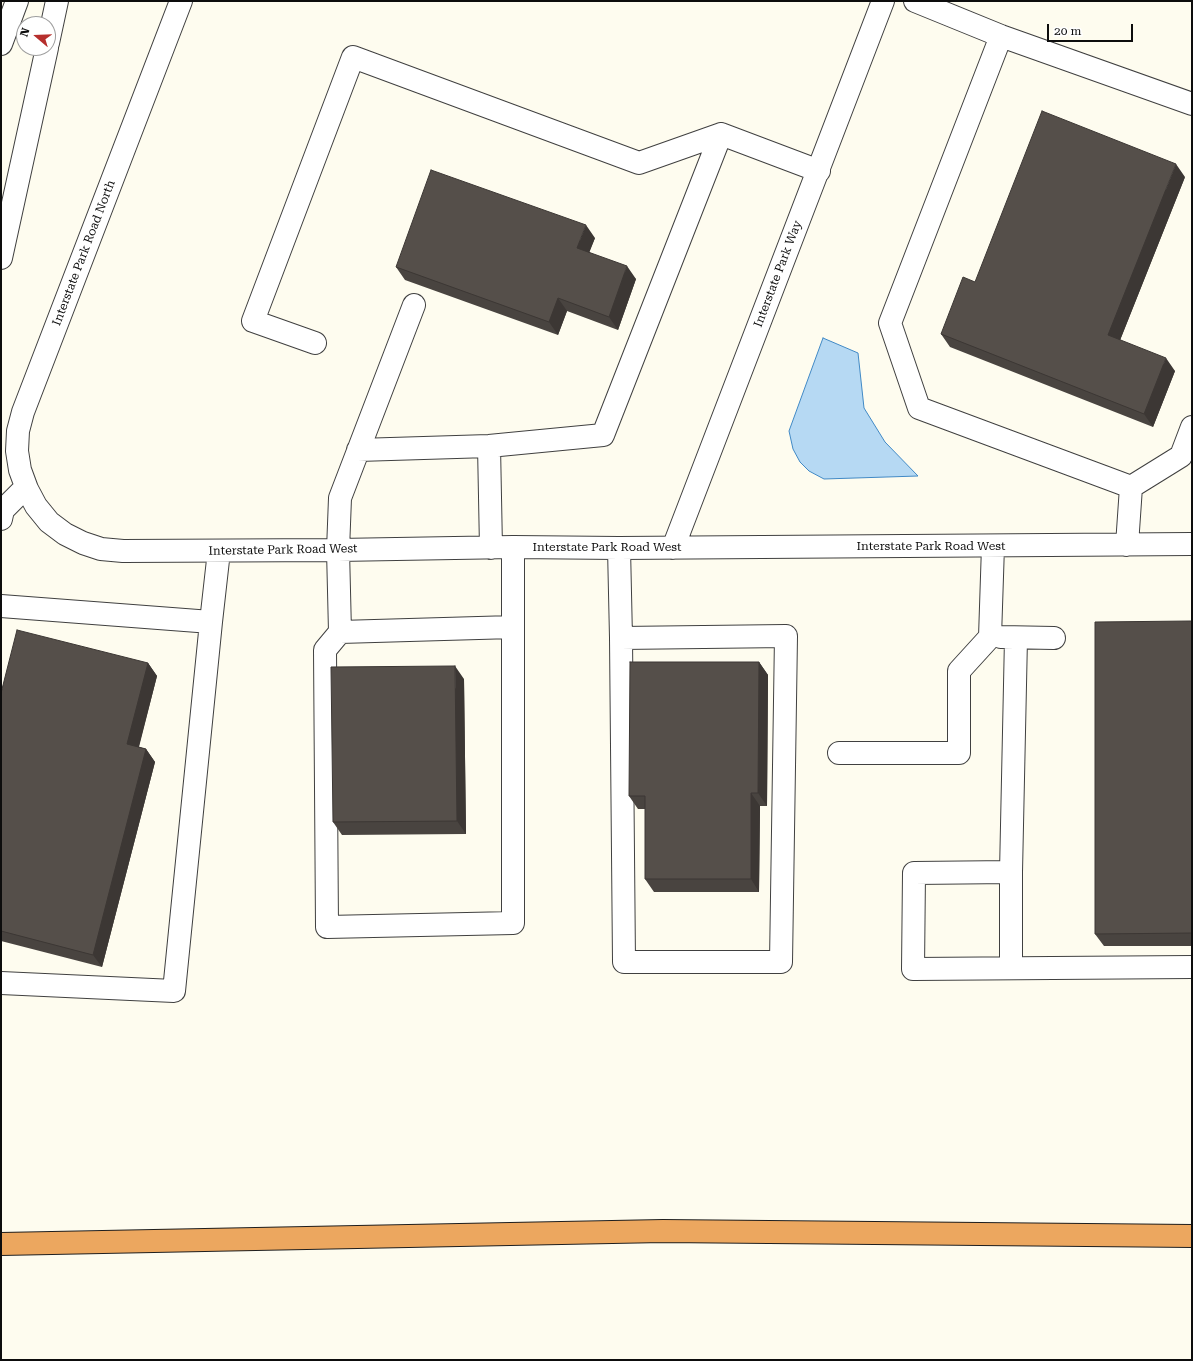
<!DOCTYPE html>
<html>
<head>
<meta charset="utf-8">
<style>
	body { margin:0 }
	#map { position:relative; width:1193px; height:1361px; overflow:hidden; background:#fefcef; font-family:"Roboto Serif",serif }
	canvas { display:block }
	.frame { position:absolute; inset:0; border:2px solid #0d0d0d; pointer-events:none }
	.north { position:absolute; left:16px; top:16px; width:40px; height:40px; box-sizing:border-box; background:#fff; border:1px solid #9e9e9e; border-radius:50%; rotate:289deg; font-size:11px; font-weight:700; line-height:16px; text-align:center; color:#0d0d0d }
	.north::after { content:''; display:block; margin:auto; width:14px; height:18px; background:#b62f2d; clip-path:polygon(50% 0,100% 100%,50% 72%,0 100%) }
	.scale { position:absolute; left:1047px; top:24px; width:86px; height:18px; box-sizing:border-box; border:2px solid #0d0d0d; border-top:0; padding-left:5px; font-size:12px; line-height:14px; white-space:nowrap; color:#0d0d0d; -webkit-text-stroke:3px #fff; paint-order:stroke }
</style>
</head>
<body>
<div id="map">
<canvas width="1193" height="1361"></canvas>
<div class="frame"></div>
<div class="north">N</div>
<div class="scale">20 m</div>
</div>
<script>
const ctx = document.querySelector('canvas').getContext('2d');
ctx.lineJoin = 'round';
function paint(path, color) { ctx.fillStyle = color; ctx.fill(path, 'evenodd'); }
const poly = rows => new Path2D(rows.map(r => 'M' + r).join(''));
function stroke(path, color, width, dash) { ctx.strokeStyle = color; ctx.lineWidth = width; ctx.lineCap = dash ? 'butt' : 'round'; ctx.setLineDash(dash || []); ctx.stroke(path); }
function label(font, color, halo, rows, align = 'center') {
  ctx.font = font + ' "Roboto Serif",serif'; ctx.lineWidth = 4; ctx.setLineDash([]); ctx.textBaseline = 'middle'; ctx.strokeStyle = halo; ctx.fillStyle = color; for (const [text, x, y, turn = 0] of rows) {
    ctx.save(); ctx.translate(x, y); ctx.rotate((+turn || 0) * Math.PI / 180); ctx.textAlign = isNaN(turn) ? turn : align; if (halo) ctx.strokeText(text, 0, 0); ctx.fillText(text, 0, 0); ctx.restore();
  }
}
const water = poly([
	[823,338,858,353,864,408,885,442,918,476,824,479,809,471,800,462,793,449,789,431,823,338]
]);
paint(water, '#b6d9f3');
stroke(water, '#4189c5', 1);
const minor = poly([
	[181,1,23,412,18,431,17,451,20,470,27,489,36,506,49,522,65,534,83,543,101,549,123,551,338,550,513,547,619,548,1192,544],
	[915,1,1001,36,1192,104],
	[1001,36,890,323,919,408,1131,487],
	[48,43,57,1],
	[1,44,17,1],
	[721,134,819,171],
	[1,258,47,48],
	[315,343,253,321,353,57,639,163,721,134,603,435,489,446,358,450],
	[489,446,491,548],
	[1,519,3,510,26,487],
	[1127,545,1131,487,1181,456,1192,427],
	[513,547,513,923,327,927,325,650,340,632,513,627],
	[619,548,621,638,624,962,781,962,786,636,621,638],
	[673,548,883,1],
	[1,606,211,622],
	[340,632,338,550,340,498,414,305],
	[1001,637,1054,638],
	[839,753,959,753,959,671,990,637,993,546],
	[1011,872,914,873,913,969,1192,967],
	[1011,968,1011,872,1016,638],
	[1,983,174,991,211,622,219,551]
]);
const highway = poly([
	[1,1244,663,1231,1192,1236]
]);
stroke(minor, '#404040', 24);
stroke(highway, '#1e1e1e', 24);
stroke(minor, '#fff', 22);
stroke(highway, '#eca75f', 22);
paint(poly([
	[1185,177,1120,340,1175,371,1153,427,950,347,941,334],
	[595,238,589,252,636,279,618,330,567,311,558,335,405,280,396,267],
	[1192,621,1192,946,1104,946,1095,934],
	[759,662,768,675,767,806,760,806,759,892,654,892,645,879,645,809,638,809,629,796],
	[148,663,157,676,139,747,146,749,155,762,102,967,1,941,1,693],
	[464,679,466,834,342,835,333,822]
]), '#494440');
paint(poly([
	[1176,164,1185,177,1117,348,1108,335],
	[586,225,595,238,586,261,577,248],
	[627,266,636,279,618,330,609,317],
	[558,298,567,311,558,335,549,322],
	[1166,358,1175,371,1153,427,1144,414],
	[759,662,768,675,767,806,758,793],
	[148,663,157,676,136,757,127,744],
	[455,666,464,679,466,834,457,821],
	[146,749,155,762,102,967,93,955],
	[751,793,760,806,759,892,751,879]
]), '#3c3734');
const building = poly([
	[1042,111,1176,164,1108,335,1166,358,1144,414,941,334,963,277,975,282,1042,111],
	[431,170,586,225,577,248,627,266,609,317,558,298,549,322,396,267,431,170],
	[1192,621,1192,933,1095,934,1095,622,1192,621],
	[17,630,148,663,127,744,146,749,93,955,1,931,1,693,17,630],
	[630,662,759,662,758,793,751,793,751,879,645,879,645,796,629,796,630,662],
	[455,666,457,821,333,822,331,667,455,666]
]);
paint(building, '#554f4a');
stroke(building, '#3c3734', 1);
label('12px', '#0d0d0d', '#fff', [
	["Interstate Park Road North",84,253,-69],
	["Interstate Park Way",778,274,-69],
	["Interstate Park Road West",931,546],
	["Interstate Park Road West",607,547],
	["Interstate Park Road West",283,550,-1]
]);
</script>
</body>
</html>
